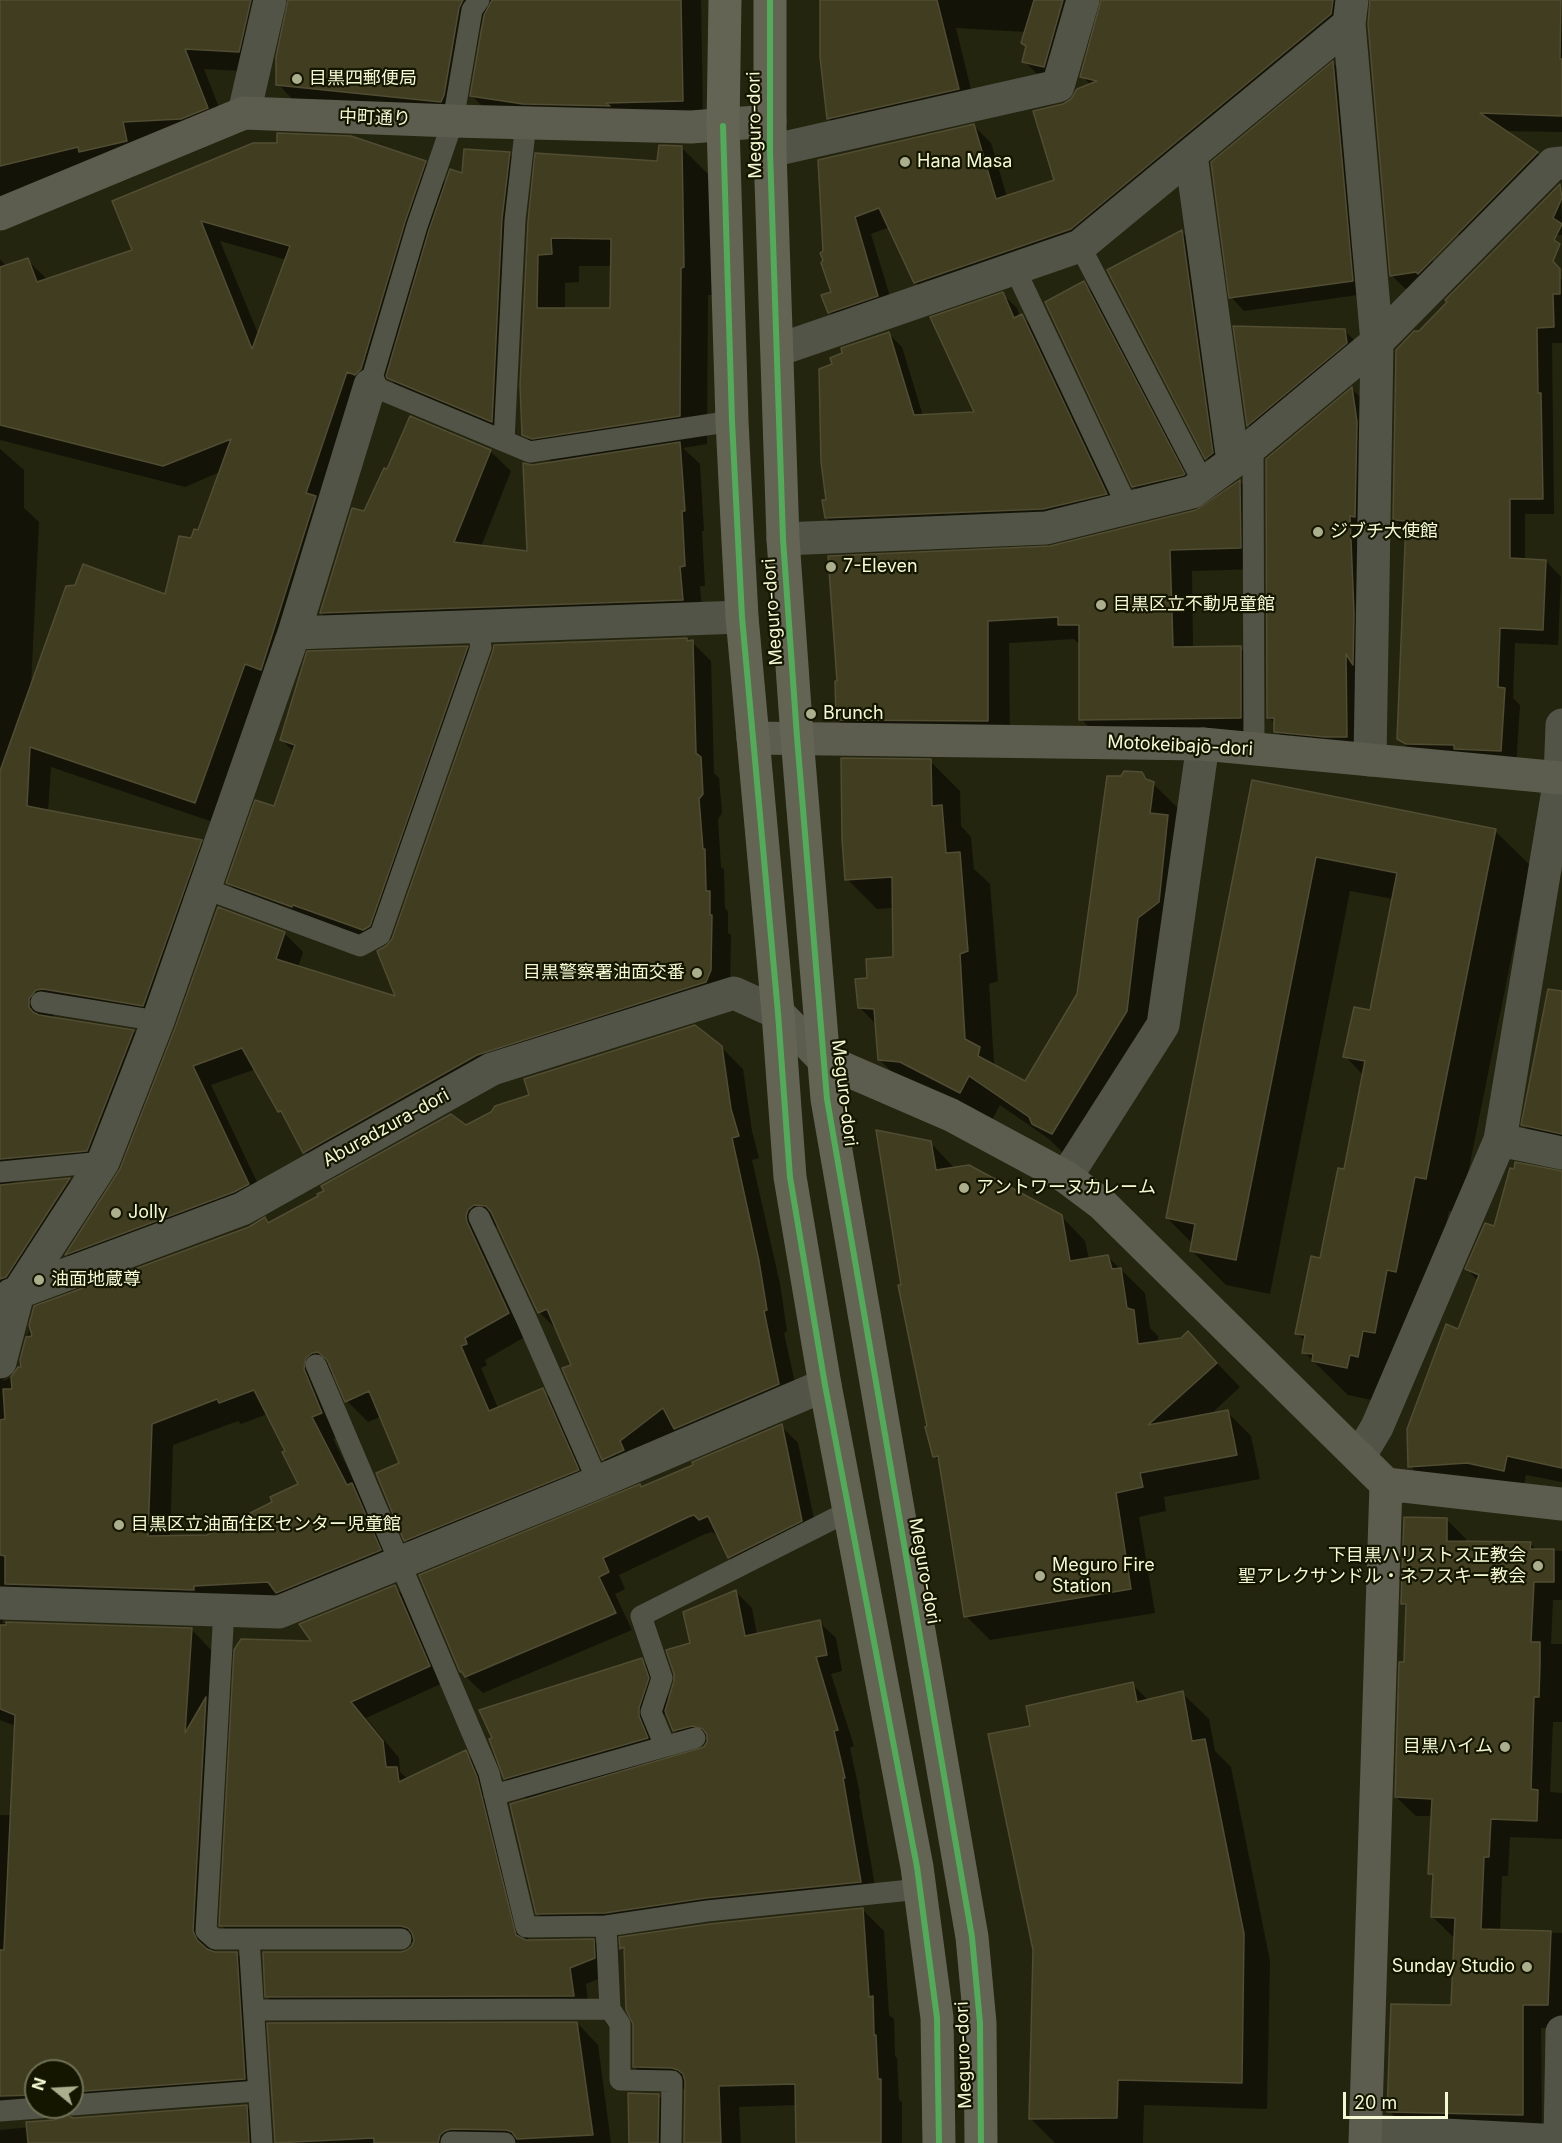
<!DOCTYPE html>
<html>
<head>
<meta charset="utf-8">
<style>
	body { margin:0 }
	#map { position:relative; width:1562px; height:2143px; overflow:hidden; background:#24250e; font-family:Inter,sans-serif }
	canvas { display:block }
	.north { position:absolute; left:24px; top:2059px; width:60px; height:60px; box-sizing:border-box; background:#141600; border:2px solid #6e7154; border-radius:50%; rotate:288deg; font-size:16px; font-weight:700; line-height:24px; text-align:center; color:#f4f9d3 }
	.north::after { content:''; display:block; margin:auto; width:21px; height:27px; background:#abaf8e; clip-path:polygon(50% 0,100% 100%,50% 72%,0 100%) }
	.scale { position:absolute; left:1343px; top:2092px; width:105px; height:27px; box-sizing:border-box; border:3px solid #f4f9d3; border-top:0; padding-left:8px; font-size:18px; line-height:21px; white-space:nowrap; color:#f4f9d3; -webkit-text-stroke:4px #141600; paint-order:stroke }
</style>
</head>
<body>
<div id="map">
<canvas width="1562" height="2143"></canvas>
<div class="north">N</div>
<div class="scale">20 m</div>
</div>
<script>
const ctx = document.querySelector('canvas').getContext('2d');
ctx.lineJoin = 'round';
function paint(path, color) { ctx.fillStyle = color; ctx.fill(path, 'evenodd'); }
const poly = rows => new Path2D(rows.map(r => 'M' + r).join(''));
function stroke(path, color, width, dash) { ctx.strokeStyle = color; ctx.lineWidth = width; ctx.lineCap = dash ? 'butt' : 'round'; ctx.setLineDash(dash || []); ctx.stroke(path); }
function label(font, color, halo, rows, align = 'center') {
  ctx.font = font + ' Inter,"Noto Sans JP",sans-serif'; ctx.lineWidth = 4.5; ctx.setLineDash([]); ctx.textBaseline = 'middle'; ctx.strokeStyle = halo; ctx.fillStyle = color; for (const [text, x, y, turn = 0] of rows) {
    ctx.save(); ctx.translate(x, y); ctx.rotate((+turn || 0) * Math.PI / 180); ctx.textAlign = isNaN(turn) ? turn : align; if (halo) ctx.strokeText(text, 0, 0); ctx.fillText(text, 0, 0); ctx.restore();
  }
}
paint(poly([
	[0,0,701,0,703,121,492,116,472,96,485,20,480,28,464,116,298,105,278,84,290,2,286,2,277,7,259,72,204,69,227,128,0,216],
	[820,0,1094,0,1042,79,1024,61,1028,47,1026,32,956,28,975,106,846,136,828,118],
	[1103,0,1362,0,1088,246,933,300,915,282,890,227,871,234,895,313,846,330,829,312,833,293,825,252,820,161,974,126,991,143,1007,197,1056,181,1063,105,1091,85,1082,76],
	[1372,0,1562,0,1562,132,1503,131,1537,153,1555,171,1491,235,1433,235,1433,275,1409,292,1391,275],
	[1333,63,1346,76,1365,294,1244,311,1231,297,1213,163],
	[681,147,709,175,712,295,708,295,707,444,683,448,700,464,704,531,702,531,705,586,700,586,703,620,341,633,321,613,365,513,490,451,511,471,481,547,529,552,532,466,552,463,523,434,529,221,658,162],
	[579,266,612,266,612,310,565,309,565,283,579,282],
	[509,153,522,166,504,434,402,391,387,376,216,823,51,767,48,812,201,841,222,862,165,1026,57,1011,52,1018,134,1031,155,1053,109,1172,21,1180,9,1184,70,1180,91,1200,16,1327,3,1381,15,1376,20,1367,35,1308,249,1228,265,1219,269,1224,466,1127,721,1047,743,1069,752,1131,759,1158,752,1160,780,1284,787,1331,784,1333,800,1406,625,1480,603,1459,573,1365,558,1331,539,1312,499,1226,496,1226,489,1232,530,1334,485,1360,487,1365,481,1368,498,1408,542,1390,564,1411,599,1491,427,1561,406,1540,401,1464,380,1417,368,1422,347,1401,333,1374,326,1379,343,1434,333,1439,401,1572,299,1614,5,1615,2,1623,191,1629,212,1651,227,1720,214,1953,236,1953,258,1975,266,2100,72,2103,72,2071,36,2071,36,2103,0,2103,0,1815,12,1815,16,1726,0,1720,0,449,24,470,24,508,39,522,31,686,167,596,192,539,199,532,220,472,185,487,0,440,0,259,7,267,27,260,48,280,134,251,114,201,425,162,447,184],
	[220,241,287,260,259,336],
	[267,1414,287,1452,300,1485,274,1502,207,1536,170,1537,173,1445,238,1421,241,1424],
	[1561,185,1562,235,1545,235,1528,218],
	[1182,232,1197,247,1222,474,1207,458,1109,270],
	[1552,271,1562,280,1562,343,1552,343,1554,514,1525,514,1525,560,1546,561,1561,577,1558,645,1515,643,1513,698,1520,705,1516,766,1414,754,1398,738,1407,532,1394,519,1419,332],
	[1084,283,1108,308,1208,498,1158,511,1134,487],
	[1002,294,1017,308,1020,317,1022,316,1036,330,1120,508,841,532,826,518,827,501,888,333,902,347,923,416,976,413],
	[1235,327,1344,330,1362,348,1266,442,1248,425],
	[1352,389,1371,408,1365,755,1295,750,1276,731,1276,725,1268,717,1267,460],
	[1240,482,1262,503,1262,569,1192,571,1193,648,1240,648,1262,670,1263,740,1103,741,1081,719,1081,646,1074,639,1009,643,1010,742,860,742,838,720,1050,548,1197,512],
	[686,639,692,642,711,661,714,773,719,778,722,813,718,819,721,867,724,869,725,908,728,912,728,933,731,935,730,990,496,1073,324,1171,305,1152,256,1069,211,1085,267,1203,85,1273,67,1255,122,1170,284,933,303,952,298,968,397,999,387,947],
	[467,647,482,662,379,944,243,898,228,883,275,808,294,752,282,740],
	[930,761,960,791,961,826,971,837,974,869,990,884,998,981,989,984,994,1064,1000,1069,1026,1083,1078,995,1121,778,1142,773,1183,813,1157,1041,1064,1154,1049,1139,1000,1105,991,1122,909,1089,879,1059,877,1025,859,1007,869,979,894,958,893,908,877,909,847,879],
	[1254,781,1495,831,1530,865,1460,1213,1449,1211,1430,1305,1381,1402,1348,1395,1304,1352,1306,1342,1297,1333,1321,1259,1345,1171,1364,1076,1345,1056,1371,1012,1393,899,1350,891,1270,1294,1226,1285,1192,1251,1193,1244,1167,1218],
	[1562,1027,1562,1148,1542,1144,1523,1125],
	[930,1142,955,1169,1061,1216,1085,1241,1089,1259,1108,1257,1145,1293,1150,1328,1158,1336,1158,1342,1182,1339,1188,1333,1240,1387,1210,1415,1227,1412,1251,1436,1260,1479,1164,1497,1166,1511,1139,1517,1155,1613,990,1640,966,1616,941,1463,934,1456,903,1286],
	[1562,1173,1562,1482,1526,1475,1523,1489,1429,1485,1410,1466,1478,1281,1467,1269,1495,1228],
	[781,1426,798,1443,818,1538,747,1574,729,1557,719,1535,717,1536,712,1532,705,1534,619,1575,625,1589,615,1594,632,1630,483,1693,461,1672,642,1488],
	[1447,1520,1466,1539,1466,1542,1530,1543,1537,1550,1562,1551,1562,1600,1553,1600,1551,1644,1562,1644,1562,1722,1553,1722,1550,1792,1562,1793,1562,1839,1510,1837,1508,1876,1502,1876,1500,1931,1562,1933,1562,2029,1541,2028,1542,2134,1408,2131,1389,2111,1452,2007,1455,1936,1452,1936,1433,1917,1434,1877,1430,1873,1432,1816,1416,1816,1396,1797,1406,1663,1407,1608,1402,1603],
	[395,1587,411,1603,445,1682,366,1718,399,1758,400,1772,408,1779,465,1752,481,1768,493,1795,529,1941,593,1940,610,1957,610,1974,586,1984,589,2012,283,2013,267,1997,401,1953,413,1947,414,1942,237,1941,221,1925,314,1642],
	[736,1592,752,1608,757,1635,819,1622,836,1638,842,1671,831,1674,854,1746,850,1748,860,1794,859,1794,877,1898,554,1930,537,1913,527,1800,505,1778,641,1660,663,1681,669,1701,691,1644],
	[666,1710,674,1730,691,1747,709,1742,705,1749,668,1759,660,1739,659,1731],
	[1132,1684,1149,1701,1182,1693,1209,1719,1215,1751,1231,1767,1270,1961,1267,2109,1144,2105,1143,2143,1055,2143,1030,2118,1035,1950,1031,1727],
	[862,1909,884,1931,889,2015,894,2019,895,2056,897,2058,899,2100,902,2102,902,2143,797,2143,797,2105,739,2107,741,2143,685,2143,686,2089,656,2088,634,2067,634,2024,626,1953,621,1948,621,1938],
	[577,2023,598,2045,611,2143,276,2143,269,2024],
	[658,2095,680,2116,679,2143,631,2143],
	[246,2106,268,2128,269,2143,0,2143,0,2130]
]), '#0007');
const building = poly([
	[0,0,251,0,239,52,185,49,208,108,181,119,123,122,127,141,79,152,78,147,0,166,0,0],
	[288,0,463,0,459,8,444,95,441,102,276,85,276,57,288,0],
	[492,0,681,0,683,101,606,103,610,106,523,104,470,96,484,15,492,0],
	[820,0,937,0,959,89,827,119,820,57,820,0],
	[1034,0,1063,0,1044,67,1022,62,1026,46,1021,43,1034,0],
	[1101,0,1333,0,1331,14,1071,229,914,283,879,208,855,217,878,296,828,313,821,295,831,292,821,263,823,260,820,253,823,251,818,160,974,124,996,199,1054,180,1033,111,1063,104,1071,99,1077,89,1097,81,1080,77,1101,0],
	[1370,0,1561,0,1560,59,1562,59,1562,116,1480,113,1538,152,1418,274,1416,272,1390,276,1368,24,1370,0],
	[1333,61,1353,281,1229,298,1211,162,1333,61],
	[277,133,351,136,426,161,405,222,361,369,355,375,347,372,306,493,316,496,261,670,245,664,195,803,30,747,27,806,202,840,143,1006,43,989,36,990,29,999,29,1007,33,1012,39,1015,134,1030,87,1151,0,1159,0,771,66,586,75,585,83,564,165,594,179,536,191,538,194,529,198,530,231,439,163,466,0,425,0,267,28,258,37,282,132,250,112,201,253,143,277,143,277,133],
	[201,221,290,246,252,349,201,221],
	[659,145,682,146,684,267,681,268,680,416,532,439,522,435,520,385,528,221,535,153,657,161,659,145],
	[551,238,611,239,610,308,537,308,538,255,552,254,551,238],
	[464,149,510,152,502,219,492,422,387,378,386,376,429,230,450,169,462,173,464,149],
	[1560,184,1562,198,1553,218,1562,224,1554,240,1560,244,1553,261,1560,269,1560,294,1553,294,1554,327,1537,328,1538,393,1541,393,1543,499,1510,499,1510,558,1546,560,1543,630,1500,628,1498,687,1505,688,1501,751,1454,749,1454,745,1406,744,1397,739,1406,521,1393,520,1396,350,1414,331,1419,331,1447,302,1445,300,1560,184],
	[1182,230,1213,453,1205,459,1107,270,1182,230],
	[1084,281,1185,474,1184,475,1132,487,1045,302,1084,281],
	[1003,292,1014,318,1022,314,1107,494,1043,509,825,518,822,500,826,500,821,462,819,369,832,364,830,358,842,353,841,348,889,332,914,415,974,412,930,317,1003,292],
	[1233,326,1345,329,1347,343,1247,426,1233,326],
	[1352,387,1357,422,1355,517,1350,516,1354,613,1353,665,1346,654,1347,737,1325,737,1274,732,1274,718,1267,718,1266,459,1352,387],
	[410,416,491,450,454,542,527,551,523,463,532,465,680,442,685,511,682,511,685,566,680,567,683,600,320,613,352,508,364,511,384,468,387,469,410,416],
	[1240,480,1241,548,1170,550,1173,647,1241,646,1241,718,1079,720,1079,625,1058,625,1058,617,988,621,988,721,836,720,835,681,837,681,828,556,1050,546,1196,510,1240,480],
	[687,638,687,641,693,640,696,753,701,757,703,794,699,799,703,849,705,849,706,891,710,891,710,915,712,915,711,970,706,982,477,1055,303,1153,281,1111,278,1112,242,1048,193,1066,249,1184,234,1192,65,1255,120,1169,175,1028,218,907,285,932,276,959,395,996,377,951,386,946,392,939,493,651,494,645,687,638],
	[468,646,370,926,363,930,293,905,292,907,226,883,255,800,274,806,295,745,280,740,307,651,468,646],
	[841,758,931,759,932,806,942,805,946,853,960,852,968,951,960,954,965,1039,980,1047,978,1056,1025,1081,1077,994,1107,776,1121,776,1124,771,1142,772,1146,779,1154,782,1150,813,1168,815,1159,902,1138,918,1127,1011,1052,1134,1032,1124,1029,1117,969,1076,960,1093,900,1062,878,1060,874,1009,858,1008,855,979,867,978,866,959,893,957,892,877,845,880,842,839,841,758],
	[1252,780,1496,829,1426,1179,1415,1177,1396,1272,1387,1270,1375,1333,1363,1331,1358,1357,1350,1355,1347,1368,1312,1361,1313,1354,1302,1353,1305,1335,1295,1334,1311,1256,1320,1258,1338,1168,1344,1169,1365,1061,1343,1057,1354,1007,1370,1010,1397,873,1316,857,1236,1260,1190,1251,1195,1224,1166,1218,1252,780],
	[1548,989,1562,991,1562,1134,1521,1125,1548,989],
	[695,1025,722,1046,731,1109,739,1136,732,1138,759,1261,767,1310,764,1311,779,1384,674,1429,663,1408,620,1441,624,1450,602,1460,562,1368,571,1365,547,1309,538,1313,491,1212,486,1206,474,1205,468,1210,466,1216,467,1222,509,1313,465,1338,467,1344,461,1346,489,1411,543,1388,579,1470,404,1541,376,1473,399,1463,369,1391,345,1402,327,1360,318,1352,312,1353,306,1358,304,1369,322,1413,312,1417,347,1485,352,1483,381,1550,276,1593,268,1582,194,1586,194,1590,5,1584,5,1556,0,1555,0,1420,5,1419,3,1389,12,1389,11,1377,18,1367,21,1367,20,1360,26,1337,32,1336,29,1325,34,1306,249,1227,265,1217,268,1223,318,1196,317,1194,324,1191,321,1186,451,1114,466,1125,491,1112,495,1106,529,1095,524,1079,695,1025],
	[254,1390,285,1451,282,1452,298,1484,270,1497,272,1502,207,1535,148,1536,152,1424,217,1399,219,1403,254,1390],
	[876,1130,931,1141,936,1170,969,1165,1062,1215,1070,1261,1108,1255,1112,1269,1121,1268,1127,1308,1134,1310,1138,1344,1181,1338,1188,1331,1217,1363,1148,1425,1228,1410,1237,1455,1140,1473,1143,1487,1116,1493,1131,1589,964,1617,938,1456,933,1457,925,1427,927,1426,898,1285,901,1285,876,1130],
	[1515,1162,1562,1171,1562,1468,1507,1456,1504,1471,1467,1463,1408,1467,1407,1429,1446,1324,1458,1329,1479,1275,1465,1269,1485,1223,1494,1226,1510,1168,1514,1169,1515,1162],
	[70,1178,6,1277,0,1279,0,1185,70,1178],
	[782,1424,802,1521,728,1558,708,1516,699,1520,694,1515,688,1517,603,1558,609,1572,599,1577,616,1613,465,1677,462,1672,460,1672,419,1575,640,1484,641,1487,693,1465,692,1462,782,1424],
	[1404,1517,1447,1518,1447,1541,1531,1542,1530,1549,1554,1549,1554,1582,1534,1582,1531,1642,1540,1642,1540,1664,1539,1697,1534,1697,1531,1789,1538,1790,1537,1821,1491,1819,1489,1857,1484,1857,1481,1929,1551,1931,1548,2005,1523,2005,1523,2115,1387,2112,1391,2004,1451,2005,1455,1918,1431,1917,1433,1874,1428,1874,1432,1799,1395,1797,1399,1662,1404,1662,1406,1604,1401,1604,1404,1517],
	[395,1585,430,1666,351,1702,383,1741,386,1767,397,1767,399,1782,466,1750,477,1777,516,1935,526,1940,594,1939,595,1958,570,1968,574,1996,265,1997,263,1952,401,1952,407,1950,412,1946,414,1940,412,1933,408,1928,401,1926,219,1926,234,1650,241,1639,311,1641,299,1624,395,1585],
	[736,1590,745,1636,820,1620,827,1655,816,1657,838,1730,834,1731,845,1778,843,1778,861,1882,706,1898,605,1913,536,1914,510,1804,704,1747,707,1742,707,1735,703,1729,692,1726,673,1731,665,1711,674,1681,674,1674,666,1650,690,1643,683,1612,736,1590],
	[6,1622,192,1628,185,1733,206,1697,193,1931,197,1940,207,1949,215,1952,237,1952,245,2079,72,2092,72,2071,36,2071,36,2095,0,2096,0,1950,4,1950,15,1715,0,1709,0,1625,6,1625,6,1622],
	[642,1658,649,1678,639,1708,639,1716,648,1738,504,1779,489,1739,492,1738,479,1710,642,1658],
	[1133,1682,1137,1702,1183,1691,1192,1741,1205,1739,1244,1934,1242,2083,1118,2080,1117,2118,1029,2119,1033,1950,988,1734,1030,1726,1026,1706,1133,1682],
	[863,1908,869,1997,873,1996,874,2035,876,2035,878,2079,881,2079,881,2143,796,2143,795,2084,719,2086,721,2143,684,2143,685,2081,683,2074,678,2070,672,2068,633,2067,633,2024,626,2010,624,1947,620,1949,619,1937,709,1924,863,1908],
	[577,2022,593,2135,517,2139,512,2132,506,2130,451,2129,445,2131,440,2135,438,2143,374,2143,374,2138,275,2143,267,2023,577,2022],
	[628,2093,659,2094,658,2143,629,2143,628,2093],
	[247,2105,249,2143,28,2143,26,2122,54,2120,63,2113,73,2118,247,2105]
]);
paint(building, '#403d21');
stroke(building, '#514d33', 1.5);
stroke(poly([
	[479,0,472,10,453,121,417,226,370,385,530,452,732,421],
	[1080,246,1204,484],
	[1015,269,1128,508],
	[504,441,515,220,526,123],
	[1253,445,1254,749],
	[206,889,360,946,380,935,481,647,477,627],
	[41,1002,158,1021],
	[0,1172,103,1162],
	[479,1217,526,1318,598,1482],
	[316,1365,489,1773,526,1927,606,1926],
	[224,1609,206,1931,215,1939,249,1939,262,2143],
	[665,1746,651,1712,662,1678,641,1616,849,1511],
	[494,1795,695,1738],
	[249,1939,401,1939],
	[610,2009,620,2024,620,2080,672,2081,671,2143],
	[254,2010,610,2009,606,1926,707,1911,920,1889],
	[72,2105,258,2091],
	[0,2111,52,2107],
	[451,2142,505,2143]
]), '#535448', 21);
stroke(poly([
	[1349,24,1377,342,1370,760],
	[244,113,270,0],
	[770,151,1058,86,1083,0],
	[1191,155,1233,462],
	[778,350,1080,246,1349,24,1352,0],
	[783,539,1046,528,1192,492,1233,462,1377,342,1553,164,1562,163],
	[294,633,742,617],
	[1500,1140,1562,1153],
	[1066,1177,1163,1025,1203,744],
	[11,1295,242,1209,492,1069,734,993,778,1013],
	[0,1362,18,1293,103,1162,158,1021,294,633,370,385],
	[1359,1457,1377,1427,1500,1140,1560,778,1562,725],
	[0,1603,279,1612,598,1482,825,1385],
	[1366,2131,1562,2141],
	[1560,2143,1562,2032]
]), '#535448', 33);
stroke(poly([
	[0,214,244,113,453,121,691,127,770,121],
	[753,738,1203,744,1562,778],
	[778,1013,824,1060,951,1115,1066,1177,1102,1204,1386,1484,1562,1504],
	[1365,2143,1386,1484]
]), '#5c5d4f', 33);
stroke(poly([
	[725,0,723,126,732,421,737,522,742,617,778,1013,790,1177,825,1385,917,1867,937,2018,939,2143],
	[770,0,770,151,783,539,797,737,827,1099,972,1937,980,2023,981,2143]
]), '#636454', 33);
stroke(poly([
	[770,0,770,151,783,539,797,737,827,1099,972,1937,980,2023,981,2143],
	[723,126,732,421,742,617,778,1013,790,1177,825,1385,917,1867,937,2018,939,2143]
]), '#51ab58', 6);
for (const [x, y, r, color] of [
	[297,79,6,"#abaf8e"],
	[905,162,6,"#abaf8e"],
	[1318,532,6,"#abaf8e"],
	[831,567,6,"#abaf8e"],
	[1101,605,6,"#abaf8e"],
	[811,714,6,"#abaf8e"],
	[697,973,6,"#abaf8e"],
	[964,1188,6,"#abaf8e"],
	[116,1213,6,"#abaf8e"],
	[39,1280,6,"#abaf8e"],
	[119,1525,6,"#abaf8e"],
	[1538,1566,6,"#abaf8e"],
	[1040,1576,6,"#abaf8e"],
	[1505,1747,6,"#abaf8e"],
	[1527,1967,6,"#abaf8e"]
]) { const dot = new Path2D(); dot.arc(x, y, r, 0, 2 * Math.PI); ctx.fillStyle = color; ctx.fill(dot); stroke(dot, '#141600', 2); }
label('18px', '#f4f9d3', '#141600', [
	["目黒四郵便局",309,79],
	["Hana Masa",917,162],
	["ジブチ大使館",1330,532],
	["7-Eleven",843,567],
	["目黒区立不動児童館",1113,605],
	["Brunch",823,714],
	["目黒警察署油面交番",685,973,"right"],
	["アントワーヌカレーム",976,1188],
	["Jolly",128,1213],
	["油面地蔵尊",51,1280],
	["目黒区立油面住区センター児童館",131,1525],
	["下目黒ハリストス正教会",1526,1556,"right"],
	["聖アレクサンドル・ネフスキー教会",1526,1577,"right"],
	["Meguro Fire",1052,1566],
	["Station",1052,1587],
	["目黒ハイム",1493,1747,"right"],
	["Sunday Studio",1515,1967,"right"]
], 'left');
label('18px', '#f4f9d3', '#141600', [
	["中町通り",375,118,2],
	["Meguro-dori",755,125,-91],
	["Meguro-dori",773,612,-94],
	["Motokeibajō-dori",1180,746,3],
	["Meguro-dori",844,1093,83],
	["Aburadzura-dori",386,1128,-29],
	["Meguro-dori",924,1571,80],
	["Meguro-dori",964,2055,-92]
]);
</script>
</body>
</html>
